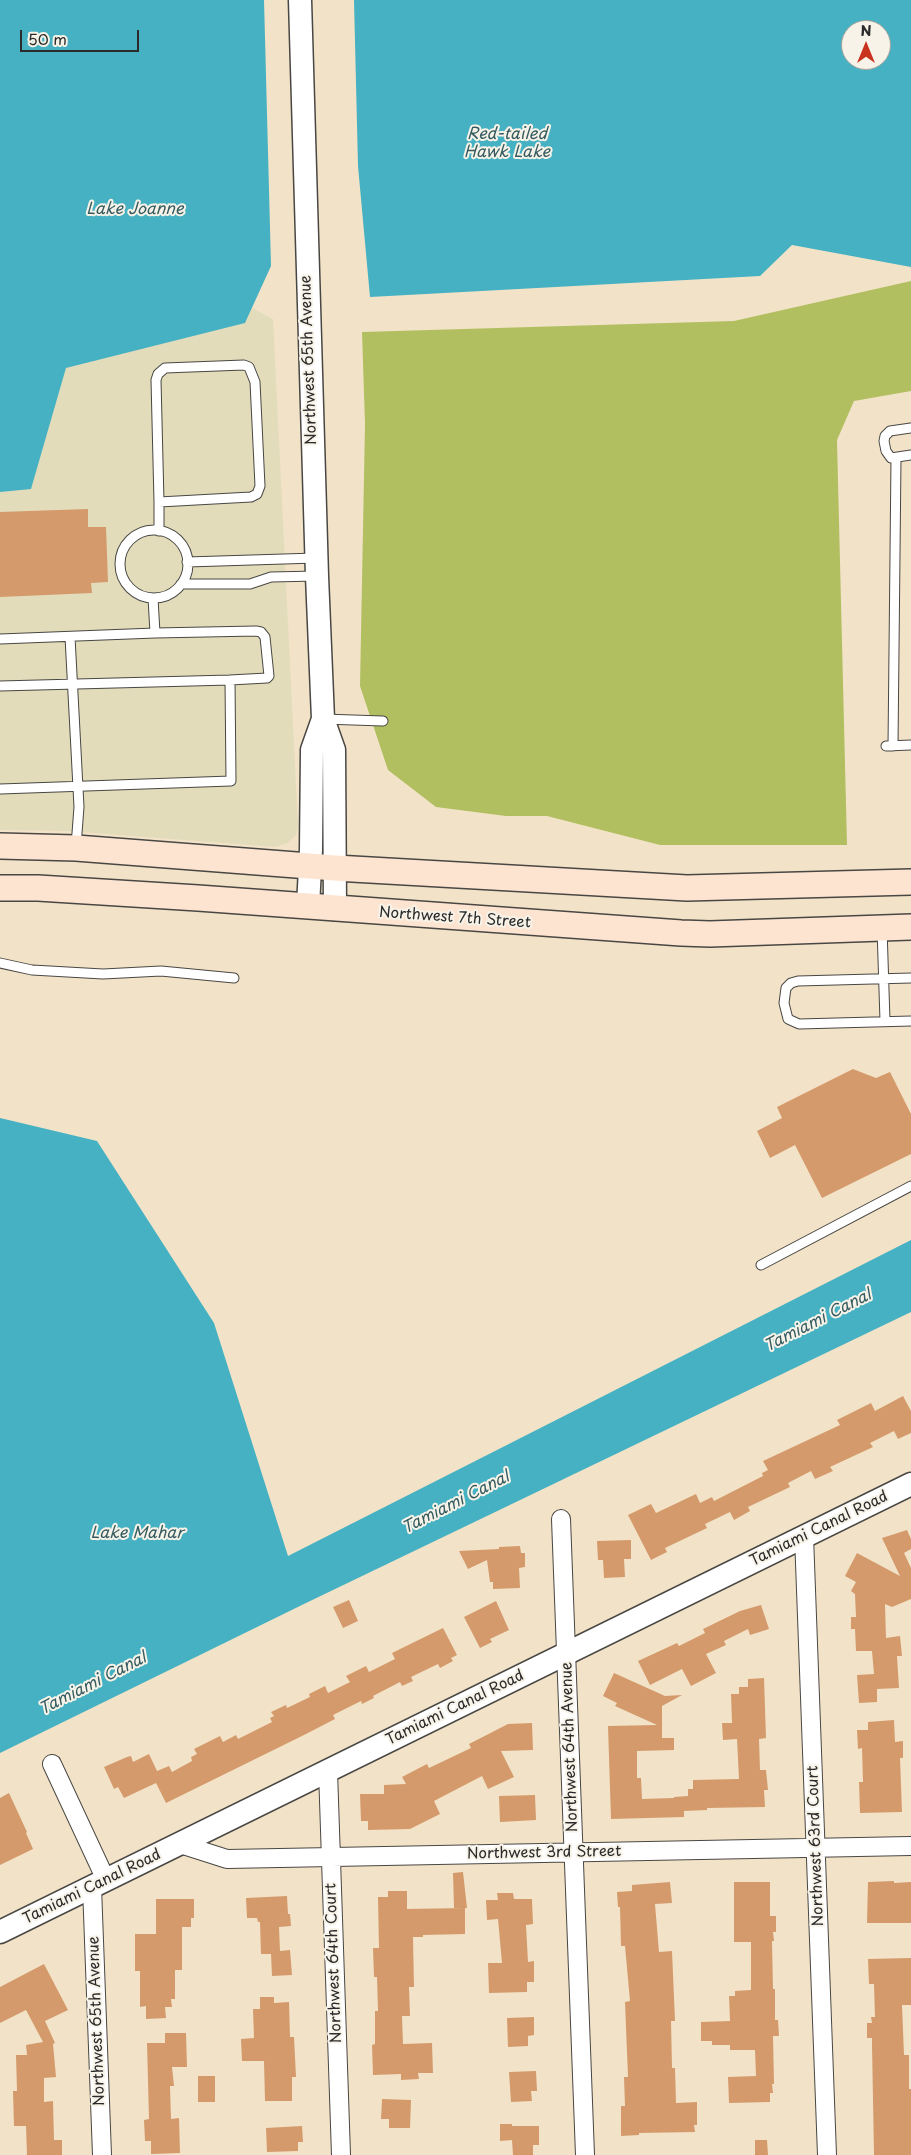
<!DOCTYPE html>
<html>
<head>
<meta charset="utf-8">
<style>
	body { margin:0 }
	#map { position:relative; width:911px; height:2155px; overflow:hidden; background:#f2e3c8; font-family:"Playpen Sans",sans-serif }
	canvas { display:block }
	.north { position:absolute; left:841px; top:20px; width:50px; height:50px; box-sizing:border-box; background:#f7f3e8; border:1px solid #a5a39c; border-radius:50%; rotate:0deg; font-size:14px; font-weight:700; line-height:20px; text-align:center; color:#2b2b2b }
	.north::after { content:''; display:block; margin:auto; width:18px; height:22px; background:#c8321e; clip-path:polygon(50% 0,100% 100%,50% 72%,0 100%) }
	.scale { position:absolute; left:20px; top:30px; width:119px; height:22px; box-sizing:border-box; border:2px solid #2b2b2b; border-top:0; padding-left:6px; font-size:15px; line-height:18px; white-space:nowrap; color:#2b2b2b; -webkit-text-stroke:4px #f7f3e8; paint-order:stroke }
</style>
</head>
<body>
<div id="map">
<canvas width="911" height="2155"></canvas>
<div class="north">N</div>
<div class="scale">50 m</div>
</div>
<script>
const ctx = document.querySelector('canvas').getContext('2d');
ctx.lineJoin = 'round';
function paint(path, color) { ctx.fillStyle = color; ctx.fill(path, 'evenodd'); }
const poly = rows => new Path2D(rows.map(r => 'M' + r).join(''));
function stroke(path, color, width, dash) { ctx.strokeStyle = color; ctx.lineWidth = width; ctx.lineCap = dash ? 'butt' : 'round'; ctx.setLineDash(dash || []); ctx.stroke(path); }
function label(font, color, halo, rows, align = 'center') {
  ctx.font = font + ' "Playpen Sans",sans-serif'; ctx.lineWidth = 4; ctx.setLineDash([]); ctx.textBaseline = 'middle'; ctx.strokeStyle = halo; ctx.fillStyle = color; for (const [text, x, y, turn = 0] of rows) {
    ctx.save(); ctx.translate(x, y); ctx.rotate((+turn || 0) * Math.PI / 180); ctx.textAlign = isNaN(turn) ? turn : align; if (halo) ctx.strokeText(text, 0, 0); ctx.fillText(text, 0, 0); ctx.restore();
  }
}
paint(poly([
	[252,308,273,319,298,827,296,835,288,843,275,847,67,831,0,830,0,492,31,488,66,368,245,323]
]), '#e2dcba');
paint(poly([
	[911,281,911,391,854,401,837,440,847,845,660,845,547,816,506,816,436,807,388,770,360,686,365,424,362,332,734,321]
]), '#b1bf61');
paint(poly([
	[0,0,264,0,271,266,245,323,66,368,31,489,0,492],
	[354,0,911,0,911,267,792,245,760,276,370,297,358,166],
	[851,30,881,30,881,60,851,60],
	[0,1118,97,1141,214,1323,288,1556,911,1240,911,1312,306,1603,0,1753]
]), '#45b1c2');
paint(poly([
	[88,509,88,527,106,527,108,582,91,583,92,593,0,597,0,512],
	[853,1069,876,1078,890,1072,911,1114,911,1154,822,1198,795,1145,770,1158,757,1131,782,1118,777,1107],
	[903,1396,911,1411,911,1433,898,1439,894,1431,870,1443,873,1447,830,1467,833,1471,815,1479,811,1471,788,1483,790,1487,748,1507,750,1511,734,1520,730,1512,705,1524,707,1528,665,1548,667,1552,651,1560,628,1515,651,1504,656,1513,696,1494,700,1503,712,1497,714,1501,763,1476,762,1473,768,1470,763,1461,840,1425,837,1420,871,1403,875,1411],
	[907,1530,911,1539,911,1549,904,1553,911,1568,911,1599,892,1607,885,1604,886,1638,900,1636,902,1656,897,1656,899,1688,877,1689,877,1702,859,1703,857,1675,874,1674,872,1651,856,1651,855,1629,851,1629,851,1617,856,1617,855,1594,851,1591,856,1582,845,1576,857,1553,900,1576,882,1538],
	[631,1540,631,1559,624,1559,625,1577,604,1578,603,1560,598,1560,597,1541],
	[520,1546,521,1553,525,1553,525,1567,519,1568,520,1588,493,1589,493,1582,490,1582,487,1560,468,1569,459,1551,499,1549,499,1547],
	[349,1600,358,1621,343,1628,333,1607],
	[496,1601,509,1630,490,1639,492,1642,480,1648,464,1617],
	[761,1605,769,1629,750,1635,748,1629,724,1641,726,1645,706,1654,716,1673,691,1686,682,1669,650,1685,638,1661,677,1643,679,1646,705,1633,703,1629,740,1611],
	[443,1628,457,1655,451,1658,453,1661,440,1668,438,1664,411,1677,413,1681,402,1686,400,1682,373,1696,374,1698,362,1704,361,1701,333,1715,335,1719,304,1735,166,1803,156,1783,124,1798,118,1787,114,1789,104,1767,127,1757,131,1756,133,1762,149,1754,157,1771,169,1766,172,1772,192,1761,191,1757,197,1754,194,1749,220,1736,223,1742,236,1735,238,1739,272,1722,270,1718,274,1716,271,1712,286,1705,287,1708,310,1697,309,1694,325,1686,328,1693,350,1682,346,1676,366,1666,369,1672,395,1659,392,1653],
	[614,1673,665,1696,682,1695,662,1706,662,1738,674,1738,674,1750,637,1751,637,1778,641,1778,642,1799,674,1798,674,1797,688,1796,688,1789,693,1789,693,1780,739,1779,737,1739,723,1740,722,1723,732,1723,731,1694,739,1694,739,1687,748,1687,748,1679,764,1678,766,1738,759,1739,760,1770,766,1770,768,1790,764,1790,765,1807,707,1808,707,1810,684,1811,684,1817,611,1819,608,1726,657,1725,615,1706,617,1703,603,1696],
	[894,1720,895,1742,903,1741,903,1758,900,1758,902,1812,860,1813,859,1782,863,1782,862,1748,858,1749,857,1730,868,1730,868,1722],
	[532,1723,533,1750,501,1751,514,1777,488,1789,482,1776,434,1801,440,1814,410,1829,368,1830,368,1821,361,1821,360,1794,384,1794,384,1785,406,1784,402,1777,427,1764,429,1768,471,1748,469,1744,508,1724],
	[9,1793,27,1832,26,1833,33,1849,0,1865,0,1798],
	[535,1795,536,1820,500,1822,499,1796],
	[463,1872,467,1908,454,1908,453,1873],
	[894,1881,894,1883,911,1882,911,1923,867,1923,868,1882],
	[670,1882,672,1903,655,1904,659,1952,672,1951,675,2021,671,2021,672,2068,675,2068,676,2103,697,2102,697,2125,694,2125,695,2132,639,2133,639,2135,621,2136,621,2106,625,2106,624,2077,628,2077,625,2002,630,2001,625,1946,621,1946,620,1907,618,1907,617,1892,632,1891,632,1885],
	[734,1882,770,1882,770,1916,776,1916,776,1932,773,1932,774,1941,772,1941,773,1989,775,1989,775,2020,778,2020,779,2036,773,2036,774,2084,772,2084,773,2093,770,2093,770,2102,729,2103,728,2077,756,2076,755,2050,730,2050,730,2045,712,2045,712,2041,701,2041,701,2022,730,2021,729,1996,735,1996,735,1991,751,1990,751,1942,734,1942],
	[388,1891,407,1891,407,1909,465,1908,465,1934,423,1935,423,1937,413,1937,414,1987,409,1987,410,2016,402,2016,403,2044,432,2043,433,2073,418,2073,419,2079,401,2080,401,2074,373,2075,372,2045,375,2044,375,2011,378,2011,377,1977,374,1977,373,1948,379,1948,378,1897,388,1897],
	[497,1893,513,1893,514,1899,532,1899,533,1924,526,1925,528,1962,534,1961,534,1982,527,1982,527,1992,489,1993,488,1963,502,1963,498,1919,487,1920,486,1900,498,1900],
	[287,1896,288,1914,290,1914,291,1926,279,1927,280,1951,290,1950,292,1975,272,1976,271,1954,261,1954,260,1922,258,1922,257,1918,247,1918,246,1898],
	[156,1899,194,1899,194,1918,191,1918,191,1927,182,1927,182,1970,175,1970,175,1999,171,1999,172,2007,165,2007,166,2018,146,2019,146,2006,140,2007,140,1971,135,1971,135,1934,156,1934],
	[911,1958,911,2005,902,2005,904,2055,909,2055,909,2089,911,2089,911,2155,874,2155,872,2045,872,2038,867,2038,867,2023,872,2023,871,2017,875,2017,874,1984,869,1984,868,1959],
	[44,1964,68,2010,45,2021,55,2043,53,2044,56,2077,44,2078,44,2102,53,2101,54,2140,62,2140,62,2155,27,2155,26,2126,14,2126,13,2091,17,2091,16,2055,27,2055,26,2045,43,2042,26,2010,0,2023,0,1987],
	[260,1997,274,1997,274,2003,289,2002,290,2037,294,2037,296,2077,292,2077,292,2101,265,2101,264,2061,242,2061,241,2039,254,2038,253,2009,260,2009],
	[534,2017,534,2035,528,2036,528,2046,508,2047,507,2018],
	[165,2033,186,2033,187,2067,172,2067,174,2086,170,2086,171,2119,179,2118,180,2153,151,2154,151,2141,145,2141,144,2120,149,2119,147,2043,165,2043],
	[536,2071,537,2091,531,2091,532,2101,511,2102,509,2072],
	[198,2076,215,2076,215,2102,198,2102],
	[382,2099,411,2100,410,2128,389,2128,389,2119,381,2119],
	[500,2124,512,2124,512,2126,539,2126,539,2145,533,2145,533,2155,513,2155,512,2140,500,2141],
	[302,2126,303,2142,298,2142,298,2151,267,2152,266,2128],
	[755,2140,767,2140,768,2155,755,2155]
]), '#d49a6b');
const service = poly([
	[911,428,890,431,885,436,884,441,886,451,891,458,911,455],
	[159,502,251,497,257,494,260,486,255,382,249,367,244,365,165,368,158,374,156,380,159,502,159,531],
	'120 564a34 34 0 1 1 68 0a34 34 0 1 1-68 0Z',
	[187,562,316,558],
	[181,584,250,584,271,577,317,576],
	[70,637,79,807,76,846],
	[0,639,155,633],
	[0,686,230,680],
	[323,719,383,721],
	[886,746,911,745],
	[893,746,896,458],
	[0,789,231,781,230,680,267,678,269,676,265,637,261,632,256,631,155,633,153,598],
	[882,928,885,1021],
	[0,963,32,970,103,974,161,971,234,978],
	[911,978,798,981,791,983,786,988,784,1003,788,1019,799,1024,911,1021],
	[761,1265,911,1186]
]);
const minor = poly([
	[561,1519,585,2155],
	[804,1536,827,2155],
	[52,1764,106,1880],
	[328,1771,341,2155],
	[180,1844,227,1859,911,1846],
	[92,1887,102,2155]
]);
const tertiary = poly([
	[300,0,317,576,323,719,334,750,335,909],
	[308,906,311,849,312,750,323,719],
	[0,1932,911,1484]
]);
const secondary = poly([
	[0,846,76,848,335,868,687,888,911,882],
	[0,888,38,888,198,898,681,933,710,934,911,927]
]);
stroke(service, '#494743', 11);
stroke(minor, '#494743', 20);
stroke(tertiary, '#494743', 25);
stroke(secondary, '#494743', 28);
stroke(service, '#fff', 9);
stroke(minor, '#fff', 18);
stroke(tertiary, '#fff', 22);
stroke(secondary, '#fde4d1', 25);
label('15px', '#2b2b2b', '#f7f3e8', [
	["Northwest 65th Avenue",309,360,-92],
	["Northwest 7th Street",455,918,4],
	["Tamiami Canal Road",819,1529,-26],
	["Tamiami Canal Road",455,1708,-26],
	["Northwest 64th Avenue",570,1747,-92],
	["Northwest 63rd Court",816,1846,-92],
	["Northwest 3rd Street",544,1853,-1],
	["Tamiami Canal Road",92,1887,-26],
	["Northwest 64th Court",334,1963,-92],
	["Northwest 65th Avenue",97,2021,-92]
]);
label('italic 16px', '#345a60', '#f7f3e8', [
	["Red-tailed",507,135],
	["Hawk Lake",507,153],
	["Lake Joanne",135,210],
	["Tamiami Canal",818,1321,-27],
	["Tamiami Canal",456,1503,-27],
	["Lake Mahar",137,1534],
	["Tamiami Canal",93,1684,-27]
]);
</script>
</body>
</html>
